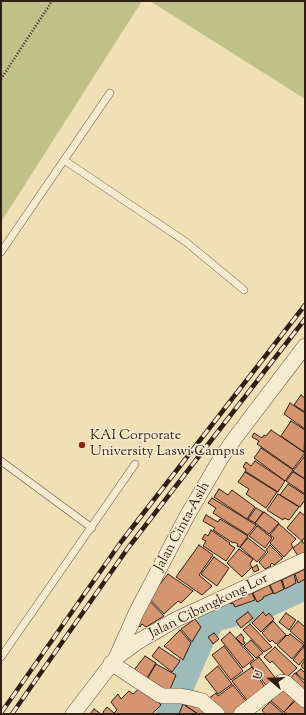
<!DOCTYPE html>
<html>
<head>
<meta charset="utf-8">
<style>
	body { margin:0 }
	#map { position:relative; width:306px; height:715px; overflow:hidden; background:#efe0b6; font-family:"Sorts Mill Goudy",serif }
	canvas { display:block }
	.frame { position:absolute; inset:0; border:2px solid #301f15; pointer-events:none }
	.north { position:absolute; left:250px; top:659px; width:40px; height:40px; -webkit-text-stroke:3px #f5ebd0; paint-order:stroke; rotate:289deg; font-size:11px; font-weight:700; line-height:16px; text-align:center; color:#301f15 }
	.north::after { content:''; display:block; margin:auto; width:14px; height:18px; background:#301f15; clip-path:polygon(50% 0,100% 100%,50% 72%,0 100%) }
</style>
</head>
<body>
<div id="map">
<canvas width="306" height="715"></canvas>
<div class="frame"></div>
<div class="north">U</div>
</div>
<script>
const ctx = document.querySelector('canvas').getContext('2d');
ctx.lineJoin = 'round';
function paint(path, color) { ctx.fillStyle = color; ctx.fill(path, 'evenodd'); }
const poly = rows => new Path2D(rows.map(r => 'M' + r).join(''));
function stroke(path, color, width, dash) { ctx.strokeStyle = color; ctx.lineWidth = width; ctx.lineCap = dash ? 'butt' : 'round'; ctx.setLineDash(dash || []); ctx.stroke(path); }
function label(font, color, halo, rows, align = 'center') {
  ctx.font = font + ' "Sorts Mill Goudy",serif'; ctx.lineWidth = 3; ctx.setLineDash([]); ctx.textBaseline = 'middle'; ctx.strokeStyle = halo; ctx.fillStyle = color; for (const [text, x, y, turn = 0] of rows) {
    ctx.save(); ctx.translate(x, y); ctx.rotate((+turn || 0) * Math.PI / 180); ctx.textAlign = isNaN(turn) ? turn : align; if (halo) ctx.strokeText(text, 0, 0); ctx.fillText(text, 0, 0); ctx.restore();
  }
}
paint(poly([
	[1,1,142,1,1,222],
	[150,1,305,1,305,99]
]), '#c0c089');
stroke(poly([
	[169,714,202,638,213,619,264,606,305,587]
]), '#9dbbb8', 26);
const building = poly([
	[301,395,305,398,305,412,294,405,301,395],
	[290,403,305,413,305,429,284,414,290,403],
	[291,421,305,430,304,452,281,436,291,421],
	[271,430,305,453,293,469,257,444,259,441,252,437,254,433,262,438,264,435,266,436,271,430],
	[261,448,293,470,285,481,254,458,261,448],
	[304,457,305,457,305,479,293,471,304,457],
	[255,461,285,481,278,492,245,471,246,469,243,467,246,462,251,466,255,461],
	[245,472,277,492,266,508,246,494,249,489,238,482,245,472],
	[293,472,305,479,305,494,286,481,293,472],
	[288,484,305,495,305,500,300,507,280,495,288,484],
	[219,489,228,495,232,490,255,507,247,519,214,497,219,489],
	[278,494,299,507,289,520,284,518,283,520,267,510,278,494],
	[212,498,256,525,248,535,213,513,216,508,208,503,212,498],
	[256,508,263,512,255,523,248,519,256,508],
	[264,512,279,523,269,534,255,523,264,512],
	[300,512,305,516,305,537,302,541,287,528,300,512],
	[206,515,218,522,220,519,248,536,240,547,237,546,238,544,234,542,233,543,213,530,215,528,203,521,206,515],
	[279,524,296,539,291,544,293,547,284,557,270,543,274,538,270,535,279,524],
	[257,526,272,538,265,548,249,536,257,526],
	[211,530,230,543,229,544,235,548,226,561,203,546,206,541,202,539,205,534,208,536,211,530],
	[248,538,266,552,257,562,240,547,248,538],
	[302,541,305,545,305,552,298,556,293,548,302,541],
	[199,545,213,555,199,575,212,586,202,595,176,577,199,545],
	[270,545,283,558,274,565,272,563,270,565,271,566,265,569,259,562,268,552,266,550,270,545],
	[239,549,253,559,250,564,252,567,242,577,227,563,239,549],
	[214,557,229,568,217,586,201,574,214,557],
	[257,565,259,570,254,572,252,568,257,565],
	[305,569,305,579,298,583,295,574,305,569],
	[168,574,193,591,181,603,178,601,164,614,147,596,156,589,168,574],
	[294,574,296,583,285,589,282,580,294,574],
	[281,580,284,589,274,594,270,585,281,580],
	[269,585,273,593,263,597,263,599,257,602,253,593,269,585],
	[252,593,255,600,235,607,233,603,231,604,230,603,252,593],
	[146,597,164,616,146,627,142,624,140,627,133,620,146,597],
	[248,612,253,618,241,628,236,621,248,612],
	[263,612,266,616,269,613,274,619,261,632,252,623,263,612],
	[286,613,296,620,289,630,279,622,286,613],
	[195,619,201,627,192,642,181,629,195,619],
	[273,621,286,635,276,644,272,640,270,642,262,633,273,621],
	[298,621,305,627,305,644,290,631,298,621],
	[250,624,272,647,264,652,243,630,250,624],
	[180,630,191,643,183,660,164,646,180,630],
	[230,632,254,659,243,668,221,640,230,632],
	[214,633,219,639,213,644,208,637,214,633],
	[241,634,244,638,243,640,245,643,243,645,236,638,241,634],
	[290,634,304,645,292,659,277,645,287,635,288,636,290,634],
	[251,640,263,653,256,658,244,646,251,640],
	[224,646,243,671,231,680,212,655,224,646],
	[304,646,305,658,299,665,293,660,304,646],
	[159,647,180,661,172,672,152,656,159,647],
	[275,647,297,668,287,677,272,661,270,663,264,657,275,647],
	[145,656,156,663,146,680,134,670,145,656],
	[259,657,277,680,268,688,250,664,259,657],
	[305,660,305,670,301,666,305,660],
	[156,664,176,675,168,694,146,681,156,664],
	[218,666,232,684,218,694,205,677,218,666],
	[252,667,266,689,250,704,232,681,252,667],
	[301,669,305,673,305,681,296,673,301,669],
	[295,673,305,684,305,687,301,691,289,680,295,673],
	[233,685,250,706,238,714,224,714,208,699,216,693,218,696,233,685],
	[142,686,161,705,152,714,104,714,103,712,107,707,114,713,117,710,111,702,118,694,121,699,129,691,133,694,142,686],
	[281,689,297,697,284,712,271,701,281,689],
	[299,697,305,702,305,714,287,714,284,712,299,697],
	[192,699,207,708,203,714,198,714,186,706,192,699],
	[270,702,284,714,265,714,262,710,270,702],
	[183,704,198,714,179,714,183,704],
	[94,709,101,714,90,714,94,709]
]);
paint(building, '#d69571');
stroke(building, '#301f15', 1);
const lane = poly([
	[64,160,186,242,244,290],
	[1,252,110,93],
	[1,461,92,528],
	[1,657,135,464]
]);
const street = poly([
	[117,657,139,641,177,619,305,560],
	[111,663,160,695,164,696,181,696,195,699,202,701,217,714],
	[73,714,116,658,137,611,187,516,221,458,235,438,305,346],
	[241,714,282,682,286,683,305,700]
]);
stroke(lane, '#604f3d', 8);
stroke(street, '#604f3d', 16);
stroke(poly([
	[1,79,52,1]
]), '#301f15', 2.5, [1, 2]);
stroke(lane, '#f5ebd0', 7);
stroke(street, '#f5ebd0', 15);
const rail = poly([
	[1,713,121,542,305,305],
	[12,714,128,548,305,319]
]);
stroke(rail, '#301f15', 4.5);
stroke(rail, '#f5ebd0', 3, [9]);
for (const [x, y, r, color] of [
	[82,445,4,"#8f2418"]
]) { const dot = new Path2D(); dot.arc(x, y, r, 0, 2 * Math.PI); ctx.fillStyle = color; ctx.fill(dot); stroke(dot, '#f5ebd0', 1.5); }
label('14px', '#301f15', '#f5ebd0', [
	["KAI Corporate",90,437],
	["University Laswi Campus",90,453]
], 'left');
label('14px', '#301f15', '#f5ebd0', [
	["Jalan Cinta-Asih",183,527,-61],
	["Jalan Cibangkong Lor",209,607,-26]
]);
</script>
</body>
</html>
